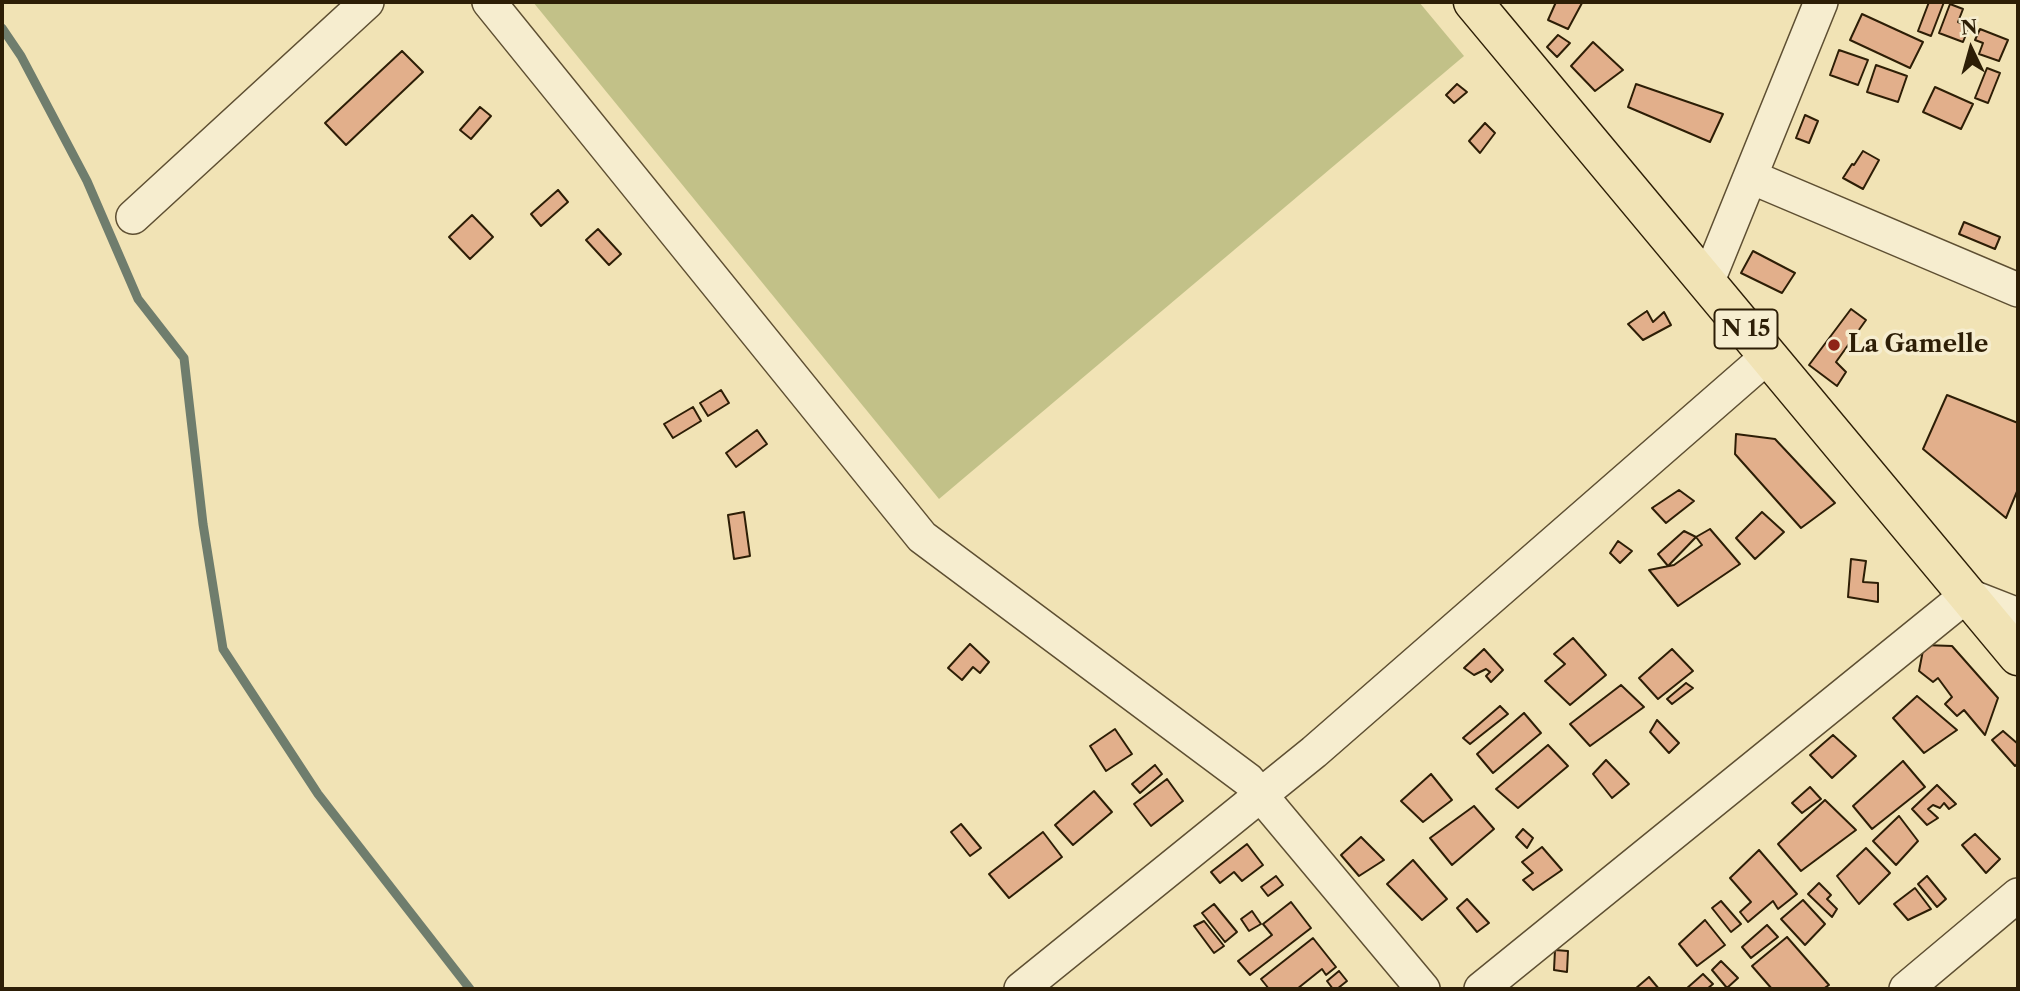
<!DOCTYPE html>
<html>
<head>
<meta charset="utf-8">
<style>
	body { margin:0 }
	#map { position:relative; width:2020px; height:991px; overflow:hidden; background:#f1e3b5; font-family:"Libre Caslon Text",serif }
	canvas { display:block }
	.frame { position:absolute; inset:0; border:4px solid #2d1e06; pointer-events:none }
	.north { position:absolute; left:1936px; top:14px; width:70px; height:70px; -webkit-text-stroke:5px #f6edcf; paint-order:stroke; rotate:355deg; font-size:19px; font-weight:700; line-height:28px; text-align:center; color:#2d1e06 }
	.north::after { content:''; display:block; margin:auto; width:24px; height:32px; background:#2d1e06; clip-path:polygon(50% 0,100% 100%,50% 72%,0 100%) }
</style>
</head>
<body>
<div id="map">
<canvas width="2020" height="991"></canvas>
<div class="frame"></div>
<div class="north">N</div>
</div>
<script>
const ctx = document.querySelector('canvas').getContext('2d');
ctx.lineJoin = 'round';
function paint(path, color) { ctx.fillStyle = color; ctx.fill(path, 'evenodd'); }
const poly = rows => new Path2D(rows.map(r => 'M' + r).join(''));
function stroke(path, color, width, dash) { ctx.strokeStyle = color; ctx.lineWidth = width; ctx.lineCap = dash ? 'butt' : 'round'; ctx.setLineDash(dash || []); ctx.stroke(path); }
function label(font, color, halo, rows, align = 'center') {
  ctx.font = font + ' "Libre Caslon Text",serif'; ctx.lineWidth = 7; ctx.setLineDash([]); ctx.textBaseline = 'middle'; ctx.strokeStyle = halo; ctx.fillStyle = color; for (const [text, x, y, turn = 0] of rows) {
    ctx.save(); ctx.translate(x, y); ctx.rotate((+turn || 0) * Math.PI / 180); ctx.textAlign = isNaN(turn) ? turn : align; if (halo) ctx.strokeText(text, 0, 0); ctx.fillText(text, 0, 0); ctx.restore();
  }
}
paint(poly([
	[533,2,1419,2,1464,56,939,499]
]), '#c2c188');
stroke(poly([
	[2,28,21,56,87,181,138,299,184,358,203,524,223,649,318,794,470,989]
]), '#6f7d6d', 9);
const building = poly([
	[1556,2,1582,3,1568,29,1548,20,1556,2],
	[1929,2,1944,2,1931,36,1918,31,1929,2],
	[1950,4,1963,9,1958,22,1969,27,1963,42,1939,33,1950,4],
	[1862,14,1923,42,1910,68,1850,40,1862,14],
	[1980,29,2008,40,1999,61,1979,54,1983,43,1975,40,1980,29],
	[1558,35,1570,43,1557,57,1547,47,1558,35],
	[1593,42,1623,70,1595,91,1571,66,1593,42],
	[1839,50,1868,60,1858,85,1830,75,1839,50],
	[402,51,423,72,346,145,325,123,402,51],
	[1876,65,1907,76,1898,102,1867,92,1876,65],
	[1987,68,2000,73,1988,103,1975,98,1987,68],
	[1457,84,1467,92,1454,103,1446,95,1457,84],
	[1636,84,1723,114,1710,142,1628,107,1636,84],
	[1935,87,1973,104,1961,129,1923,112,1935,87],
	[480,107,491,116,471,139,460,130,480,107],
	[1805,115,1818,121,1809,143,1796,138,1805,115],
	[1485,123,1495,133,1480,153,1469,141,1485,123],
	[1863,151,1879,160,1863,189,1843,178,1852,164,1854,165,1863,151],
	[558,190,568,202,541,226,531,214,558,190],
	[472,215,493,237,470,259,449,237,472,215],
	[1964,222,2000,237,1995,249,1959,234,1964,222],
	[598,229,621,254,609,265,586,240,598,229],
	[1753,251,1795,273,1782,293,1741,273,1753,251],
	[1851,309,1866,320,1836,362,1846,372,1837,386,1809,365,1851,309],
	[1647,311,1653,322,1664,312,1671,325,1643,340,1628,324,1647,311],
	[721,390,729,403,708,416,700,403,721,390],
	[1947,395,2018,423,2018,489,2006,518,1923,449,1947,395],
	[693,407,701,421,673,438,664,424,693,407],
	[757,430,767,444,736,467,726,453,757,430],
	[1736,434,1775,439,1835,503,1801,528,1735,454,1736,434],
	[1679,490,1694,501,1666,523,1652,508,1679,490],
	[744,512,750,556,734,559,728,515,744,512],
	[1762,512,1784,532,1755,559,1736,538,1762,512],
	[1710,529,1740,564,1678,606,1649,570,1674,565,1702,545,1696,537,1710,529],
	[1684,531,1696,537,1668,566,1658,554,1684,531],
	[1618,541,1632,551,1620,563,1610,553,1618,541],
	[1851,559,1866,561,1863,582,1878,583,1878,602,1848,597,1851,559],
	[1573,638,1606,675,1570,705,1545,681,1565,664,1554,654,1573,638],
	[970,644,989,662,980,673,973,667,962,680,948,668,970,644],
	[1924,645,1952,646,1998,698,1985,735,1964,710,1957,716,1945,704,1952,697,1938,678,1933,682,1919,671,1924,645],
	[1484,649,1503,670,1491,682,1486,676,1490,672,1486,669,1474,675,1464,668,1484,649],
	[1672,649,1693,671,1658,699,1639,678,1672,649],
	[1686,683,1693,688,1672,704,1667,699,1686,683],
	[1621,685,1644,707,1590,746,1570,724,1621,685],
	[1917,696,1957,730,1924,753,1893,718,1917,696],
	[1500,706,1508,714,1470,744,1463,738,1500,706],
	[1524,713,1541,733,1493,773,1477,754,1524,713],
	[1657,720,1679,743,1669,753,1650,732,1657,720],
	[1115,729,1132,754,1106,771,1090,746,1115,729],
	[2003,731,2018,744,2018,763,2015,766,1992,740,2003,731],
	[1833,735,1856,756,1832,778,1810,755,1833,735],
	[1548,745,1568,766,1518,808,1496,789,1548,745],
	[1606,760,1629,784,1612,798,1593,774,1606,760],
	[1903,761,1925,787,1872,829,1853,806,1903,761],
	[1155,765,1162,774,1140,793,1132,784,1155,765],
	[1431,774,1452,800,1423,822,1401,801,1431,774],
	[1167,779,1183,801,1151,826,1134,804,1167,779],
	[1937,785,1956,804,1949,809,1944,803,1940,808,1933,805,1928,809,1938,818,1927,825,1912,809,1937,785],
	[1810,787,1821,799,1802,813,1792,803,1810,787],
	[1094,791,1112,812,1073,845,1055,825,1094,791],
	[1825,800,1856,830,1801,871,1778,844,1825,800],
	[1474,806,1494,829,1452,865,1430,838,1474,806],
	[1899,816,1918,841,1896,865,1873,841,1899,816],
	[961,824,981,848,970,856,951,832,961,824],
	[1523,829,1533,838,1527,848,1516,837,1523,829],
	[1043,832,1062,857,1009,898,989,874,1043,832],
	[1975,834,2000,859,1986,873,1962,845,1975,834],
	[1361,837,1384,860,1359,876,1341,855,1361,837],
	[1247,844,1263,865,1242,881,1234,872,1220,883,1211,872,1247,844],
	[1542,847,1562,870,1533,890,1523,880,1533,873,1522,862,1542,847],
	[1866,848,1890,873,1859,904,1837,876,1866,848],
	[1759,850,1797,894,1778,909,1773,901,1748,922,1740,912,1751,902,1730,878,1759,850],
	[1413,860,1447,899,1422,920,1387,884,1413,860],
	[1276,876,1283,885,1268,896,1261,887,1276,876],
	[1927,876,1946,899,1937,907,1918,884,1927,876],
	[1819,883,1831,895,1827,899,1837,909,1832,917,1808,894,1819,883],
	[1915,888,1931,909,1908,920,1894,904,1915,888],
	[1467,899,1489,923,1477,932,1457,908,1467,899],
	[1803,900,1825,924,1805,945,1781,919,1803,900],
	[1721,901,1741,924,1731,932,1712,908,1721,901],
	[1291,902,1311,928,1250,975,1238,961,1272,935,1263,924,1291,902],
	[1214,904,1237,932,1225,942,1202,913,1214,904],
	[1252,911,1261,924,1249,931,1241,919,1252,911],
	[1705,920,1725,945,1697,966,1679,944,1705,920],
	[1204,921,1224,946,1214,953,1194,926,1204,921],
	[1767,925,1778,937,1751,958,1742,947,1767,925],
	[1787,937,1829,985,1823,989,1772,989,1752,966,1787,937],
	[1313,938,1336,967,1326,975,1322,969,1297,989,1269,989,1261,979,1313,938],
	[1555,950,1568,951,1567,972,1554,970,1555,950],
	[1721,961,1738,978,1727,988,1712,970,1721,961],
	[1339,971,1347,981,1337,989,1333,989,1327,981,1339,971],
	[1703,974,1713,984,1707,989,1686,989,1703,974],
	[1649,977,1659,989,1635,989,1649,977]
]);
paint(building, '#e2af8b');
stroke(building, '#2d1e06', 2);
const minor = poly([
	[489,2,922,537,1248,780,1423,989],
	[1751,177,2018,290],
	[133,217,367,2],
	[1707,283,1821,2],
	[1021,989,1314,752,1768,356],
	[1481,989,1967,595,2018,615],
	[1906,989,2018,895]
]);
const major = poly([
	[1473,2,2018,656]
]);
stroke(minor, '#5e4f32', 36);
stroke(major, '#2d1e06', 41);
stroke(minor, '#f6edcf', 33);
stroke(major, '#f1e3b5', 38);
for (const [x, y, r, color] of [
	[1834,345,7,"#8f2418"]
]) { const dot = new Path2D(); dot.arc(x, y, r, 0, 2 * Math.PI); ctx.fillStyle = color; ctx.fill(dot); stroke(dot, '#f6edcf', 2.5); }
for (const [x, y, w] of [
	[1746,329,63]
]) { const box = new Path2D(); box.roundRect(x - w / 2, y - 19.5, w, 39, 5); ctx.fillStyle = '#f6edcf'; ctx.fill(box); stroke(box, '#2d1e06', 2); }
label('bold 23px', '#2d1e06', null, [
	["N 15",1746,329]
]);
label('bold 24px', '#2d1e06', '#f6edcf', [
	["La Gamelle",1848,345]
], 'left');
</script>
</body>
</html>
